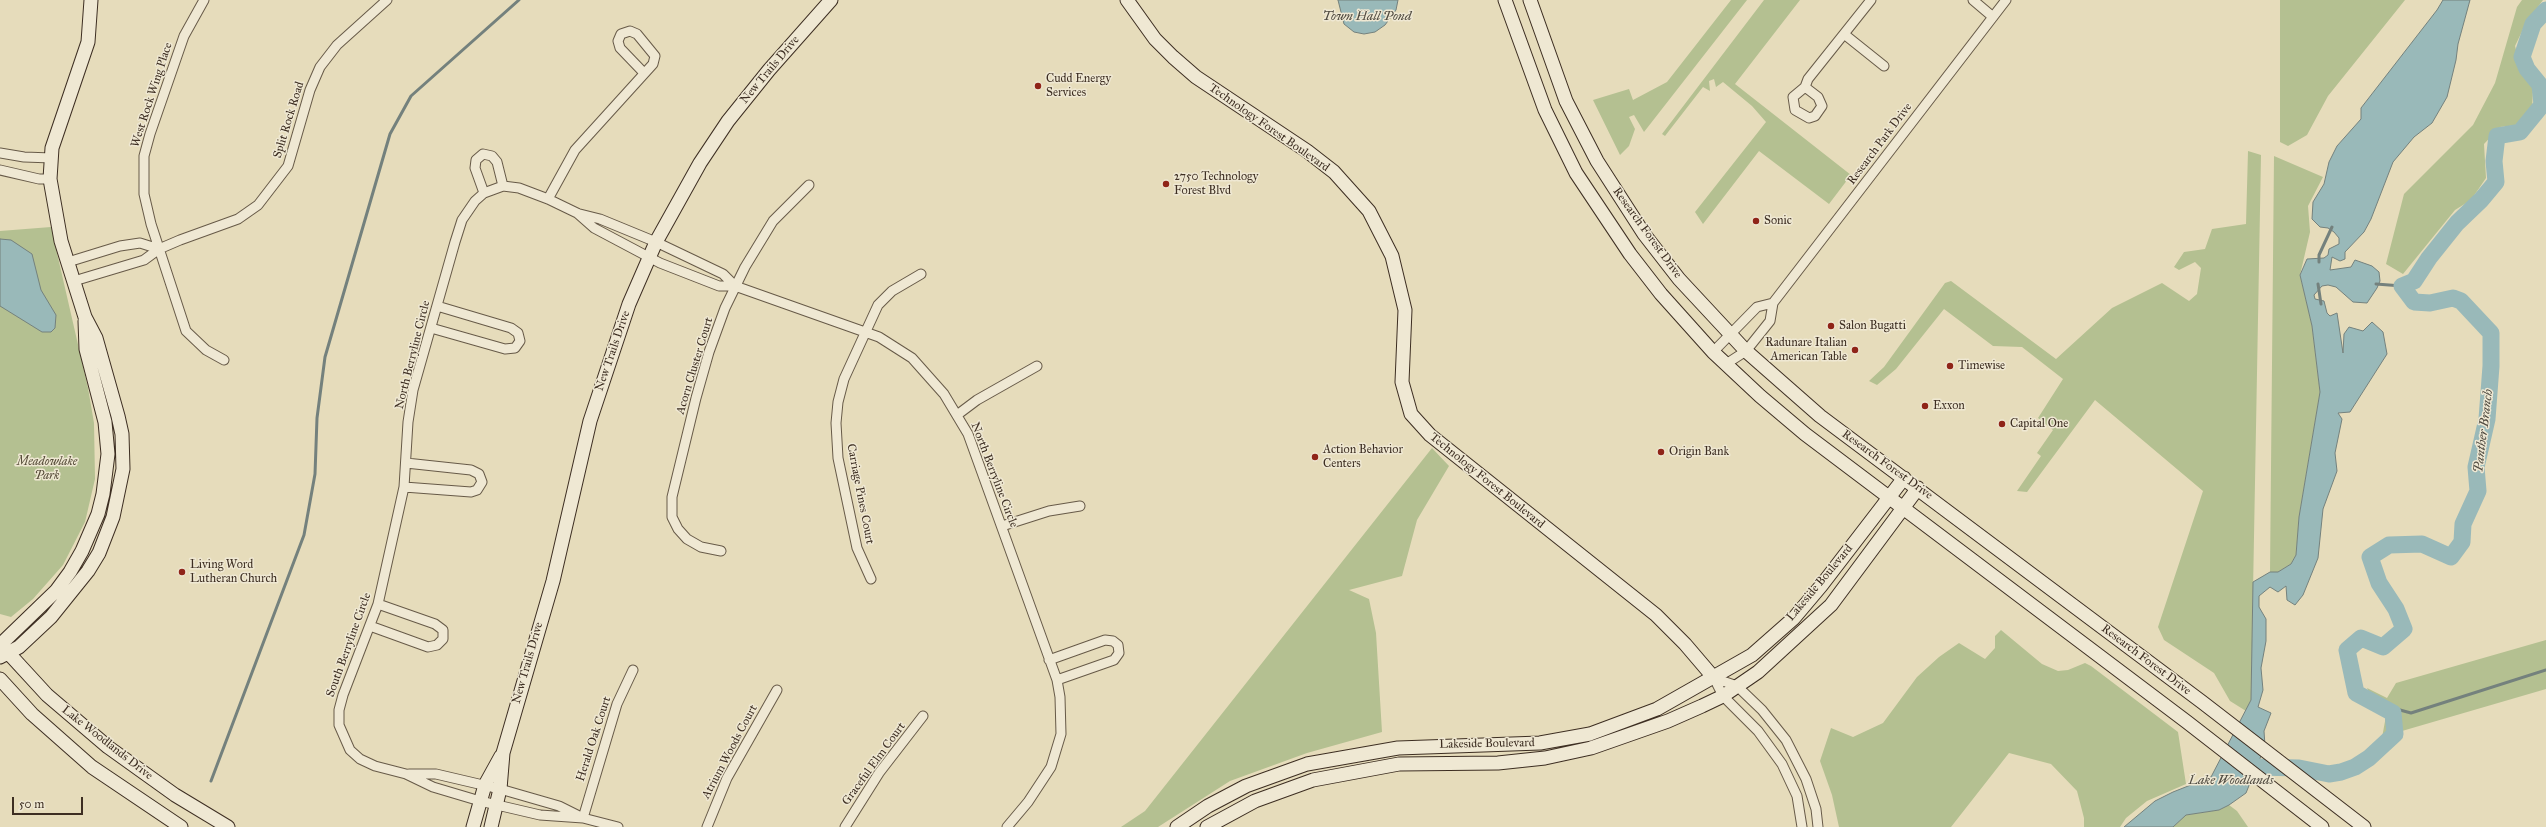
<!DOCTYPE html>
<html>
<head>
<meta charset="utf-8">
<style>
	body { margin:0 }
	#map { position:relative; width:2546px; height:827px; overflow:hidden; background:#e6dcbb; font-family:"IM FELL Great Primer",serif }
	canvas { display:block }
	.scale { position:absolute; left:12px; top:797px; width:71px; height:18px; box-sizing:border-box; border:2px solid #3d2e22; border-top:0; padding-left:5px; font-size:12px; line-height:14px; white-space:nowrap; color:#3d2e22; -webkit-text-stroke:3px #efe8d3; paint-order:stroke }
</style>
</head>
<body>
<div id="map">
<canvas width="2546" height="827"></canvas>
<div class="scale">50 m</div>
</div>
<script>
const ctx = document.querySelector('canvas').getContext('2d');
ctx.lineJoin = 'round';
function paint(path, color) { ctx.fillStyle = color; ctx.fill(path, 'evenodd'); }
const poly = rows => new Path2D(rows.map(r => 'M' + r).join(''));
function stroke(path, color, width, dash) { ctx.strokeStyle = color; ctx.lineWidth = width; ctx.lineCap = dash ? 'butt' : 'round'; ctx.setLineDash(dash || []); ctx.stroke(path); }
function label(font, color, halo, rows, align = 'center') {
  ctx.font = font + ' "IM FELL Great Primer",serif'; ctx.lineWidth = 3; ctx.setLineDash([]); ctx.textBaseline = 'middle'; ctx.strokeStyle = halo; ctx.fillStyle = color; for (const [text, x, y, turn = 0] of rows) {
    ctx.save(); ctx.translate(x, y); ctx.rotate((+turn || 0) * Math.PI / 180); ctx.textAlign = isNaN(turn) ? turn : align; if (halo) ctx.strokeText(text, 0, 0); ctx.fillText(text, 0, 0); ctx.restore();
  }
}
paint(poly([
	[1731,0,1747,0,1644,132,1634,115,1629,117,1635,129,1629,146,1620,155,1593,100,1629,89,1633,100,1667,82],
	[1764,0,1800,0,1735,84,1851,175,1829,204,1759,151,1703,224,1695,212,1766,122,1752,106,1723,82,1716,87,1714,79,1709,81,1710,91,1703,87,1665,136,1662,134],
	[2280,0,2405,0,2328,96,2307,135,2288,146,2280,142],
	[2522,0,2543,0,2526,23,2515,46,2521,68,2533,87,2532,111,2517,125,2500,127,2484,144,2486,178,2471,200,2455,210,2403,274,2386,264,2404,194,2473,125,2495,83,2517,7],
	[2248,151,2261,155,2251,700,2246,711,2230,701,2214,673,2164,640,2158,627,2203,491,2095,400,2027,492,2017,491,2041,456,2037,453,2053,430,2038,418,2063,379,2022,347,1993,346,1944,309,1896,369,1877,385,1869,381,1884,367,1945,283,1951,281,2056,359,2112,308,2162,283,2189,301,2197,294,2201,268,2195,262,2179,270,2174,267,2184,252,2205,249,2212,229,2246,224],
	[2274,156,2323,177,2308,206,2310,232,2300,275,2312,326,2320,392,2299,517,2296,555,2291,564,2278,572,2270,572],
	[51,227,88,388,94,423,95,479,85,522,63,565,33,599,11,617,0,614,0,231],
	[1432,448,1449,466,1417,520,1402,576,1349,590,1369,599,1376,633,1382,732,1307,753,1230,781,1158,827,1121,827,1145,811],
	[2001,630,2042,664,2058,671,2068,670,2085,663,2091,666,2178,732,2186,784,2147,801,2126,818,2120,827,2084,827,2084,818,2077,791,2051,764,2009,753,1951,827,1839,827,1832,795,1820,761,1831,728,1853,737,1883,723,1917,677,1939,657,1959,643,1985,659,1995,648,1995,636],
	[2546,640,2546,689,2402,731,2385,746,2381,743,2386,716,2365,701,2371,697,2367,688,2387,698,2396,683],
	[2229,805,2237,811,2248,827,2173,827,2186,815,2219,810]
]), '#b4c091');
const water = poly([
	[1338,0,1398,0,1396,10,1385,25,1375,32,1364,34,1354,32,1344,24,1338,0],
	[2443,0,2470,0,2458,44,2456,60,2447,97,2432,123,2414,137,2393,162,2371,219,2364,232,2345,252,2345,259,2340,261,2332,257,2330,270,2351,267,2355,260,2372,266,2379,272,2380,281,2377,288,2367,303,2353,302,2336,287,2328,285,2322,286,2314,295,2315,299,2324,301,2327,313,2330,316,2337,313,2343,353,2344,334,2349,327,2363,331,2372,322,2383,332,2387,354,2350,412,2338,413,2342,419,2335,453,2337,471,2323,509,2318,558,2303,595,2295,605,2287,600,2286,586,2278,592,2270,587,2259,596,2259,607,2266,619,2266,641,2261,668,2263,690,2258,707,2271,713,2264,731,2265,746,2246,793,2229,805,2219,810,2186,815,2173,827,2124,827,2155,801,2173,792,2211,777,2251,700,2253,582,2270,572,2278,572,2291,564,2296,555,2299,517,2320,392,2312,326,2300,275,2307,259,2324,258,2328,255,2329,249,2339,244,2339,238,2334,232,2328,228,2320,227,2312,219,2313,202,2324,184,2329,162,2337,146,2361,119,2361,108,2437,10,2443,0],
	[0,239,11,240,32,254,41,290,56,315,55,328,51,332,42,332,0,306,0,239]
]);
paint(water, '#99b9b9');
stroke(water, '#74817d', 1);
stroke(poly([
	[2319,262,2319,255,2332,227],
	[2318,284,2321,304],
	[2376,284,2402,286],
	[2393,713,2400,710,2411,713,2546,670],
	[211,781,304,535,315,474,317,418,325,357,390,134,411,96,519,0]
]), '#74817d', 3);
stroke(poly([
	[2235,776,2257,767,2299,768,2329,774,2341,772,2355,767,2369,758,2395,734,2393,713,2356,693,2347,650,2361,638,2383,647,2404,629,2396,609,2379,583,2370,557,2389,545,2422,544,2451,557,2462,542,2463,524,2478,491,2476,467,2487,419,2491,366,2491,333,2461,301,2453,298,2430,303,2414,302,2402,286,2414,281,2429,258,2457,223,2481,200,2496,182,2494,161,2497,136,2520,132,2542,105,2540,85,2527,69,2522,57,2533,24,2546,10]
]), '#99b9b9', 17);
const street = poly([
	[204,0,184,36,150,134,144,156,144,194,151,224,186,331,206,350,224,360],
	[1973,0,1993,17],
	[1844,34,1884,66],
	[1805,87,1818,97,1822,106,1815,116,1809,118,1795,110,1793,97,1805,87,1808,79,1871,0],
	[0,153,24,157,52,158],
	[0,170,39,179,50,179],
	[484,193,475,168,476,160,483,154,492,156,497,162,503,186],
	[548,199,575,150,653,64,655,56,637,34,630,31,621,34,618,41,620,48,644,73],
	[580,214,600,219,656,242,723,274,735,286],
	[68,262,120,246,140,243,159,249],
	[74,281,144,260,159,249,180,240,238,219,258,205,288,166,310,90,320,67,337,45,387,0],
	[431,328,505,349,515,348,520,341,518,333,511,328,437,306],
	[1713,352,1757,307,1773,303],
	[1726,364,1746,351,1770,321,1773,303,2006,0],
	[957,415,977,400,1037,366],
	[404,487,471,492,477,490,482,482,479,474,471,470,406,463],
	[1002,526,1049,511,1080,506],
	[721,551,701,547,687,539,678,529,672,517,672,497,696,398,709,352,725,308,745,267,773,221,809,185],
	[871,579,857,548,838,458,836,423,838,402,844,379,878,305,892,291,921,274],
	[370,626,428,647,437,645,443,639,443,630,435,624,378,604],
	[1049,660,1105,640,1113,641,1118,645,1119,653,1114,660,1057,680],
	[1714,678,1737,686,1762,710,1786,740,1806,779,1816,809,1818,827],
	[1714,678,1723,696,1758,731,1782,764,1797,796,1802,827],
	[409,774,436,774,500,789,559,806,583,818,618,827],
	[583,818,540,815,480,801,433,787,406,774,375,766,360,759,350,750,339,725,339,710,343,695,378,604,404,487,408,422,413,390,455,242,462,220,475,201,484,193,503,186,519,188,548,199,577,213,594,228,660,263,719,286,735,286,879,337,912,358,944,394,968,434,1057,680,1060,697,1061,734,1051,767,1028,802,1007,827],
	[583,818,617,704,633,670],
	[707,827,727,778,777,690],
	[845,827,879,773,923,716]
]);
const secondary = poly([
	[1127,0,1155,39,1173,57,1196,77,1307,151,1334,172,1369,211,1392,256,1405,310,1402,382,1411,414,1430,435,1656,615,1685,644,1714,678],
	[1505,0,1545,110,1576,173,1630,254,1661,294,1713,352,1760,396,1805,434,2187,722,2322,827],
	[1530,0,1566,101,1597,161,1644,234,1679,279,1746,351,1820,416,2202,702,2364,827],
	[0,645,56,591,70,572,82,551,98,514,103,494,108,454,105,422,86,349,85,321],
	[2,646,47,695,108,747,175,795,228,827],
	[0,657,19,647,51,617,88,571,99,553,113,517,123,469,122,434,118,416,96,338,85,317,61,241,50,179,52,148,88,42,91,0],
	[0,679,32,714,92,767,181,827],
	[473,827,485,785,501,756],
	[491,827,500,789,503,753,553,581,590,421,629,304,656,242,700,163,728,121,769,70,831,0],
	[1177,827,1208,806,1246,786,1307,764,1398,748,1540,743,1590,734,1657,709,1752,655,1794,618,1821,586,1904,478],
	[1207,827,1255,801,1313,780,1399,764,1498,763,1545,758,1591,748,1668,721,1702,706,1723,696,1758,672,1831,605,1918,488]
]);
stroke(street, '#675a48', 11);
stroke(secondary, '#3d2e22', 15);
stroke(street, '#efe8d3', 9);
stroke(secondary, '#efe8d3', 13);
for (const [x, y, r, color] of [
	[1038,86,4,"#8f2418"],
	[1166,184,4,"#8f2418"],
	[1756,221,4,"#8f2418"],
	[1831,326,4,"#8f2418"],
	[1855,350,4,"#8f2418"],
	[1950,366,4,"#8f2418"],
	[1925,406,4,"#8f2418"],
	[2002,424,4,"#8f2418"],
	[1661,452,4,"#8f2418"],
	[1315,457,4,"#8f2418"],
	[182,572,4,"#8f2418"]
]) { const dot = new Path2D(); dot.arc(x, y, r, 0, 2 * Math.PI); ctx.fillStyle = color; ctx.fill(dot); stroke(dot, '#efe8d3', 1.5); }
label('12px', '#3d2e22', '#efe8d3', [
	["New Trails Drive",770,70,-50],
	["West Rock Wing Place",152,95,-72],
	["Split Rock Road",289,120,-73],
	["Technology Forest Boulevard",1269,128,35],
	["Research Park Drive",1880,144,-53],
	["Research Forest Drive",1647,233,54],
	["New Trails Drive",613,351,-71],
	["North Berryline Circle",413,355,-76],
	["Acorn Cluster Court",695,366,-73],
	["Research Forest Drive",1887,465,36],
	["North Berryline Circle",994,475,69],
	["Technology Forest Boulevard",1487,481,39],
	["Carriage Pines Court",860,494,79],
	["Lakeside Boulevard",1820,583,-50],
	["South Berryline Circle",349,645,-70],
	["Research Forest Drive",2146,660,37],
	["New Trails Drive",528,663,-74],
	["Herald Oak Court",594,739,-72],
	["Lake Woodlands Drive",107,743,38],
	["Lakeside Boulevard",1487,744,-1],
	["Atrium Woods Court",730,752,-62],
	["Graceful Elm Court",874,764,-54]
]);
label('12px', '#3d2e22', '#efe8d3', [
	["Cudd Energy",1046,79],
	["Services",1046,93],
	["2750 Technology",1174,177],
	["Forest Blvd",1174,191],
	["Sonic",1764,221],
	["Salon Bugatti",1839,326],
	["Radunare Italian",1847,343,"right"],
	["American Table",1847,357,"right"],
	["Timewise",1958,366],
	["Exxon",1933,406],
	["Capital One",2010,424],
	["Action Behavior",1323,450],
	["Centers",1323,464],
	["Origin Bank",1669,452],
	["Living Word",190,565],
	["Lutheran Church",190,579]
], 'left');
label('italic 12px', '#554b38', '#efe8d3', [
	["Meadowlake",47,462],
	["Park",47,476]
]);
label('italic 13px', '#4f4a40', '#efe8d3', [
	["Town Hall Pond",1367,17],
	["Panther Branch",2484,431,-83],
	["Lake Woodlands",2231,781]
]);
</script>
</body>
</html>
